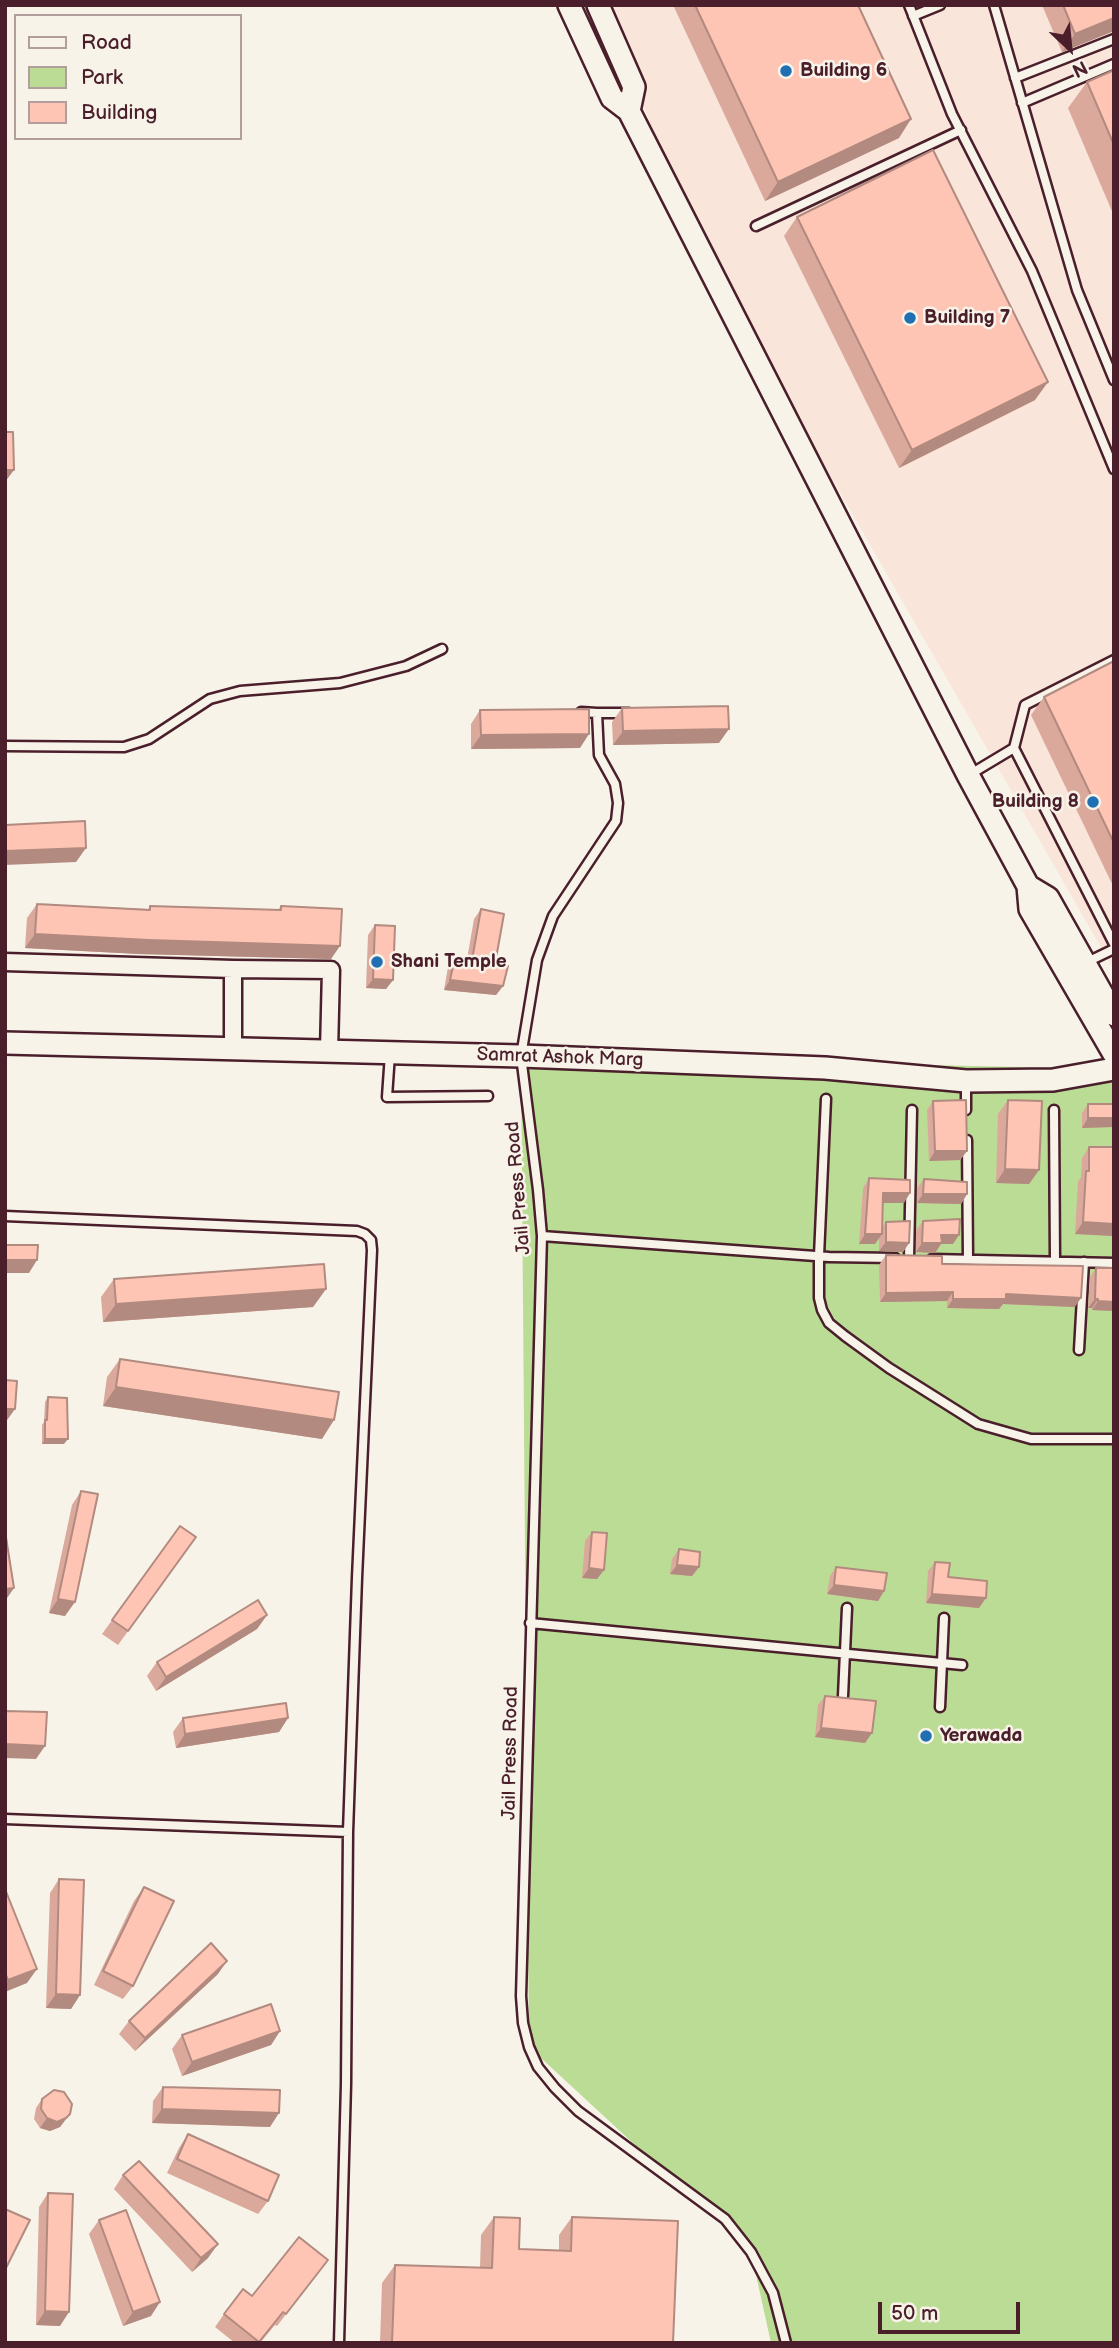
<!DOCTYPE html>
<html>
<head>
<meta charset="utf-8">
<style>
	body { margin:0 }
	#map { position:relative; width:1119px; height:2348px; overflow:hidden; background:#f7f3e8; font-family:"Balsamiq Sans",sans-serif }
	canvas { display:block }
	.frame { position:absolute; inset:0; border:7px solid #4a1f2b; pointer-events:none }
	.legend { position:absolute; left:14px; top:14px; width:228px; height:126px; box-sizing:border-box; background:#f7f3e8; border:2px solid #b29e9c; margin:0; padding:9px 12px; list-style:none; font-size:21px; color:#4a1f2b }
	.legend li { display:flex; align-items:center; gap:14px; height:35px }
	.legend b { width:35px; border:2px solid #b29e9c }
	.north { position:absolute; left:1035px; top:14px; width:70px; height:70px; -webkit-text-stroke:5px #f7f3e8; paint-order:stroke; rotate:154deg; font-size:19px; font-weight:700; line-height:28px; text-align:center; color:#4a1f2b }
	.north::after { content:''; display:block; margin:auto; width:24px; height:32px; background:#4a1f2b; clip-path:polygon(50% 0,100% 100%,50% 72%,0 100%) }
	.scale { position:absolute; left:878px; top:2302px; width:142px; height:32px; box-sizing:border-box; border:4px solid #4a1f2b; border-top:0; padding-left:9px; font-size:21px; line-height:24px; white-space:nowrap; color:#4a1f2b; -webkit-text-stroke:5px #f7f3e8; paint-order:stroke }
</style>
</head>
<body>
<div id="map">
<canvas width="1119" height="2348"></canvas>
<div class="frame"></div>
<ul class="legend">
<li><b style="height:9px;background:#f7f3e8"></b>Road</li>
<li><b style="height:19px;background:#bbdc95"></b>Park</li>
<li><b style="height:19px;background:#fec5b5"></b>Building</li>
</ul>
<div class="north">N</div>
<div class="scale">50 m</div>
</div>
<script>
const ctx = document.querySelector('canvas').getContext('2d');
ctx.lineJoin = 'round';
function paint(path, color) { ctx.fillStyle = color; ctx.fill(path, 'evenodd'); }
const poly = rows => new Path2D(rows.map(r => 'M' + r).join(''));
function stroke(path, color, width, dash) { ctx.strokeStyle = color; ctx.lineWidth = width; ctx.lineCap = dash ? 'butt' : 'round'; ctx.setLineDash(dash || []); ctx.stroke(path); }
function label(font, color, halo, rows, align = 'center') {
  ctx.font = font + ' "Balsamiq Sans",sans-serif'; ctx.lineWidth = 5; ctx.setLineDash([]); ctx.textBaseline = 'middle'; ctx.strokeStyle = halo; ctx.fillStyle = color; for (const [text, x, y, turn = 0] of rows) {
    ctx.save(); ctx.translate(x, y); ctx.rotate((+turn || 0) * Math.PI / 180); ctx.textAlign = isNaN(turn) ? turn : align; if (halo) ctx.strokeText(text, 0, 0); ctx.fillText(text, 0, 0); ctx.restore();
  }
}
paint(poly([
	[604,5,1114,5,1114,970,698,245]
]), '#f9e5d9');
paint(poly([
	[521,1056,1110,1069,1114,1078,1114,2343,771,2343,751,2252,529,2047]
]), '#bbdc95');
const lane = poly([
	[909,5,952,114,1032,271,1114,469],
	[994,5,1077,290,1114,380],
	[913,16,940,5],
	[1015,78,1114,39],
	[1022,103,1114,64],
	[756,226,961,130],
	[1114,660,1025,705,1014,748,1114,944],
	[581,712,597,713,599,755,615,784,618,803,616,821,553,916,537,960,521,1056,538,1190,542,1236,521,1996,523,2023,529,2047,538,2067,555,2088,578,2111,725,2219,751,2252,773,2293,786,2343],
	[597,713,629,713],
	[5,746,124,747,149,739,210,699,240,691,340,683,406,666,442,649],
	[969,775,1014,748],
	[1085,963,1114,949],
	[390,1054,387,1097,488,1096],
	[966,1081,966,1110],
	[826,1099,819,1256,819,1298,822,1310,829,1323,845,1336,889,1368,978,1424,1031,1439,1114,1439],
	[1054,1110,1055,1261],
	[967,1140,968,1260],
	[5,1216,357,1231,365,1234,371,1240,372,1250,357,1578,348,1832,346,2084,339,2343],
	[542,1236,829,1257,895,1258],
	[909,1258,912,1110],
	[932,1259,1114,1263],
	[1079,1350,1084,1262],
	[530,1623,962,1665],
	[843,1696,847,1608],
	[940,1707,944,1618],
	[5,1819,348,1832]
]);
const street = poly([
	[5,962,233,969,331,970,329,1051],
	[233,1048,233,969]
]);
const secondary = poly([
	[569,5,612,98,629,111,968,775,1028,886,1030,909,1114,1054],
	[598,5,634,87,629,111],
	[1028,886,1048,898,1114,1015],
	[5,1043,521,1056,825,1068,966,1081,1053,1080,1114,1069]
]);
stroke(lane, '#4a1f2b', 13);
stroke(street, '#4a1f2b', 21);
stroke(secondary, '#4a1f2b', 26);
stroke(lane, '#f7f3e8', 8);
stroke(street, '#f7f3e8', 16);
stroke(secondary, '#f7f3e8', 21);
paint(poly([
	[673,5,858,5,899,138,765,201],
	[1042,5,1114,5,1114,31,1062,52],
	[1114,70,1114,216,1068,108,1087,82],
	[797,217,1035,400,899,468,784,236],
	[1114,661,1114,888,1031,715,1044,697],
	[622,708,719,743,613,745,612,722],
	[480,710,580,748,471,749,471,724],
	[37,904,148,909,150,906,278,910,281,906,331,959,139,954,25,948,27,918],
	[481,909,495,964,503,986,496,995,444,990,448,967,455,957,467,959,474,919],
	[375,925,393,980,386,989,366,988,368,935],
	[1008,1100,1039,1170,1029,1184,996,1183,998,1114],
	[933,1101,967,1151,960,1160,929,1161,927,1110],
	[1088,1104,1113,1127,1082,1128,1082,1113],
	[1089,1147,1114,1147,1114,1236,1075,1234,1078,1182,1081,1177,1082,1158],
	[869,1178,904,1203,883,1203,882,1228,886,1222,909,1243,903,1252,879,1251,879,1238,875,1244,859,1244,863,1188],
	[924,1179,967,1194,961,1204,917,1203,917,1188],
	[923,1221,953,1244,941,1244,935,1253,916,1252,916,1230],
	[886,1255,942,1264,1075,1307,1003,1304,999,1309,947,1308,947,1301,880,1302,879,1265],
	[1096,1268,1114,1311,1092,1310,1092,1308,1088,1308,1090,1277],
	[114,1279,326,1289,313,1307,103,1322,101,1297],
	[120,1359,322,1439,103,1406,107,1377],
	[48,1397,64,1444,42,1444,42,1425,44,1422,45,1402],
	[81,1491,65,1616,49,1613,72,1505],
	[180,1526,196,1537,118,1645,102,1634],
	[592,1532,597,1579,582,1578,585,1541],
	[679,1549,699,1567,692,1576,670,1574,672,1559],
	[935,1562,948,1577,979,1608,926,1603,928,1571],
	[836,1567,884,1591,878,1601,827,1594,830,1576],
	[267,1615,257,1629,156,1691,147,1676,157,1662],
	[825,1696,865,1743,815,1737,818,1705],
	[183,1718,288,1718,279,1732,176,1748,173,1732],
	[59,1879,80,1995,71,2009,46,2008,50,1893],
	[144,1887,133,1986,123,1999,94,1985,134,1901],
	[218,1974,135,2051,119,2034,129,2021],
	[280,2031,271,2045,182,2076,172,2049,182,2035],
	[163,2087,270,2127,152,2123,153,2101],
	[42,2099,63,2123,60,2127,50,2131,40,2128,34,2119,36,2108],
	[188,2134,268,2201,258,2214,167,2173,179,2148],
	[123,2175,208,2258,192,2272,114,2189],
	[48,2193,60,2326,36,2325,39,2207],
	[494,2217,519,2249,559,2250,559,2235,572,2217,673,2343,380,2343,382,2283,395,2265,480,2268,481,2235],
	[99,2220,151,2316,123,2326,89,2234],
	[328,2260,277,2326,275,2325,260,2343,235,2343,215,2327,224,2314,252,2296]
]), '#daa99c');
paint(poly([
	[1114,18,1114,31,1062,52,1075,34],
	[911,119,899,138,765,201,778,182],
	[1048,382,1035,400,899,468,912,450],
	[5,470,14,470,5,482],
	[729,729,719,743,613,745,623,731],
	[589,734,580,748,471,749,481,735],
	[86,848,76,862,5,865,5,851],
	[35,934,340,946,331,959,139,954,25,948],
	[373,979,393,980,386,989,366,988],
	[450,980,503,986,496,995,444,990],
	[1088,1118,1114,1118,1114,1126,1113,1127,1082,1128],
	[935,1151,967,1151,960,1160,929,1161],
	[1005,1169,1039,1170,1029,1184,996,1183],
	[883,1193,910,1193,904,1203,877,1203],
	[923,1194,967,1194,961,1204,917,1203],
	[1083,1222,1114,1224,1114,1236,1075,1234],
	[865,1234,882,1234,875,1244,859,1244],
	[941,1235,959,1235,953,1244,941,1244,935,1253,916,1252,922,1243],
	[886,1242,909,1243,903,1252,879,1251],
	[5,1260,37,1260,29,1273,5,1273],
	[326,1289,313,1307,103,1322,116,1304],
	[953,1292,947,1301,880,1302,886,1293],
	[1006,1294,1081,1298,1075,1307,1003,1304,999,1309,947,1308,953,1299],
	[1095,1299,1098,1299,1092,1308,1088,1308],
	[1098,1301,1114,1302,1114,1311,1092,1310],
	[116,1387,334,1420,322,1439,103,1406],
	[5,1409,15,1409,5,1423],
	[45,1439,68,1439,64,1444,42,1444],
	[677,1565,699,1567,692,1576,670,1574],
	[589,1568,604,1570,597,1579,582,1578],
	[834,1585,884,1591,878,1601,827,1594],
	[14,1588,5,1601,5,1589],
	[932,1594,986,1598,979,1608,926,1603],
	[58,1599,75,1602,65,1616,49,1613],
	[267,1615,257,1629,156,1691,166,1677],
	[288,1718,279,1732,176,1748,185,1734],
	[821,1728,872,1733,865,1743,815,1737],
	[5,1744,45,1746,36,1759,5,1758],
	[227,1961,218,1974,135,2051,145,2038],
	[37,1969,27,1983,5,1992,5,1984,8,1980],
	[56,1994,80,1995,71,2009,46,2008],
	[280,2031,271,2045,182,2076,192,2062],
	[162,2109,279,2113,270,2127,152,2123],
	[70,2114,60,2127,50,2131,40,2128,47,2118],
	[218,2244,208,2258,192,2272,201,2258],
	[160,2302,151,2316,123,2326,133,2312],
	[45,2311,69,2312,60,2326,36,2325]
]), '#b28a7f');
const building = poly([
	[695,5,858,5,911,119,778,182,695,5],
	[1063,5,1114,5,1114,18,1075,34,1063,5],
	[1114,70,1114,145,1087,82,1114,70],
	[933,150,1048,382,912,450,797,217,933,150],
	[5,432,13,432,14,470,5,470,5,432],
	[1114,661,1114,843,1044,697,1114,661],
	[728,706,729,729,623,731,622,708,728,706],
	[589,709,589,734,481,735,480,710,589,709],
	[85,821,86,848,5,851,5,825,85,821],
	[37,904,150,910,150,906,281,910,281,906,342,909,340,946,149,940,35,934,37,904],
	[481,909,504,914,495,964,508,966,503,986,450,980,455,957,472,960,481,909],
	[375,925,395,926,393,980,373,979,375,925],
	[966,1100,967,1151,935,1151,933,1101,966,1100],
	[1008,1100,1042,1101,1039,1170,1005,1169,1008,1100],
	[1088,1104,1114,1104,1114,1118,1088,1118,1088,1104],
	[1089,1147,1114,1147,1114,1224,1083,1222,1086,1171,1089,1171,1089,1147],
	[869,1178,910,1180,910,1193,883,1193,882,1234,865,1234,869,1178],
	[924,1179,967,1182,967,1194,923,1194,924,1179],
	[960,1219,959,1235,941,1235,942,1243,922,1243,923,1221,960,1219],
	[910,1221,909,1243,886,1242,886,1222,910,1221],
	[5,1245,38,1245,37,1260,5,1260,5,1245],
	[886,1255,942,1256,942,1264,1083,1266,1081,1298,1006,1294,1006,1299,953,1299,953,1292,886,1293,886,1255],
	[324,1264,326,1289,116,1304,114,1279,324,1264],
	[1096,1268,1114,1268,1114,1302,1098,1301,1098,1299,1095,1299,1096,1268],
	[120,1359,339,1392,334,1420,116,1387,120,1359],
	[5,1380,17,1381,15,1409,5,1409,5,1380],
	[48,1397,67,1398,68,1439,45,1439,45,1420,47,1420,48,1397],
	[81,1491,98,1494,75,1602,58,1599,81,1491],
	[180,1526,196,1537,128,1631,112,1620,180,1526],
	[5,1531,14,1588,5,1589,5,1531],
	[592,1532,607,1533,604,1570,589,1568,592,1532],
	[679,1549,700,1552,699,1567,677,1565,679,1549],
	[935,1562,950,1563,948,1577,987,1581,986,1598,932,1594,935,1562],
	[836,1567,887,1573,884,1591,834,1585,836,1567],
	[258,1600,267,1615,166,1677,157,1662,258,1600],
	[825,1696,876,1701,872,1733,821,1728,825,1696],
	[286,1703,288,1718,185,1734,183,1718,286,1703],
	[5,1711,47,1712,45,1746,5,1744,5,1711],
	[59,1879,84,1880,80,1995,56,1994,59,1879],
	[144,1887,174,1901,133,1986,103,1971,144,1887],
	[5,1889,37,1969,8,1980,5,1973,5,1889],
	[211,1943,227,1961,145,2038,129,2021,211,1943],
	[271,2004,280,2031,192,2062,182,2035,271,2004],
	[163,2087,280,2090,279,2113,162,2109,163,2087],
	[54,2090,64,2092,72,2104,70,2114,66,2118,57,2122,47,2118,41,2109,42,2099,54,2090],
	[188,2134,279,2175,268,2201,177,2159,188,2134],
	[139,2161,218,2244,201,2258,123,2175,139,2161],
	[48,2193,73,2194,69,2312,45,2311,48,2193],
	[5,2209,30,2220,5,2270,5,2209],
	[126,2210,160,2302,133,2312,99,2220,126,2210],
	[494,2217,520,2218,519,2249,571,2251,572,2217,678,2221,673,2343,392,2343,395,2265,492,2268,494,2217],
	[299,2237,328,2260,286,2314,283,2312,259,2342,224,2314,243,2289,252,2296,299,2237]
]);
paint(building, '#fec5b5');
stroke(building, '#b28a7f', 2);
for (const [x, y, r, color] of [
	[786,71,7,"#1f6fb2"],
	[910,318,7,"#1f6fb2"],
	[1093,802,7,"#1f6fb2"],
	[377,962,7,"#1f6fb2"],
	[926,1736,7,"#1f6fb2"]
]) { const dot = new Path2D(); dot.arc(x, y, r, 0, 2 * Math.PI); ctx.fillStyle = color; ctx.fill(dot); stroke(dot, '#f7f3e8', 2.5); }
label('bold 19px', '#4a1f2b', '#f7f3e8', [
	["Building 6",800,71],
	["Building 7",924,318],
	["Building 8",1079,802,"right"],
	["Shani Temple",391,962],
	["Yerawada",940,1736]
], 'left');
label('19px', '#4a1f2b', '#f7f3e8', [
	["Samrat Ashok Marg",560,1058,2],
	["Jail Press Road",519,1188,-95],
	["Jail Press Road",511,1753,-89]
]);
</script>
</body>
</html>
